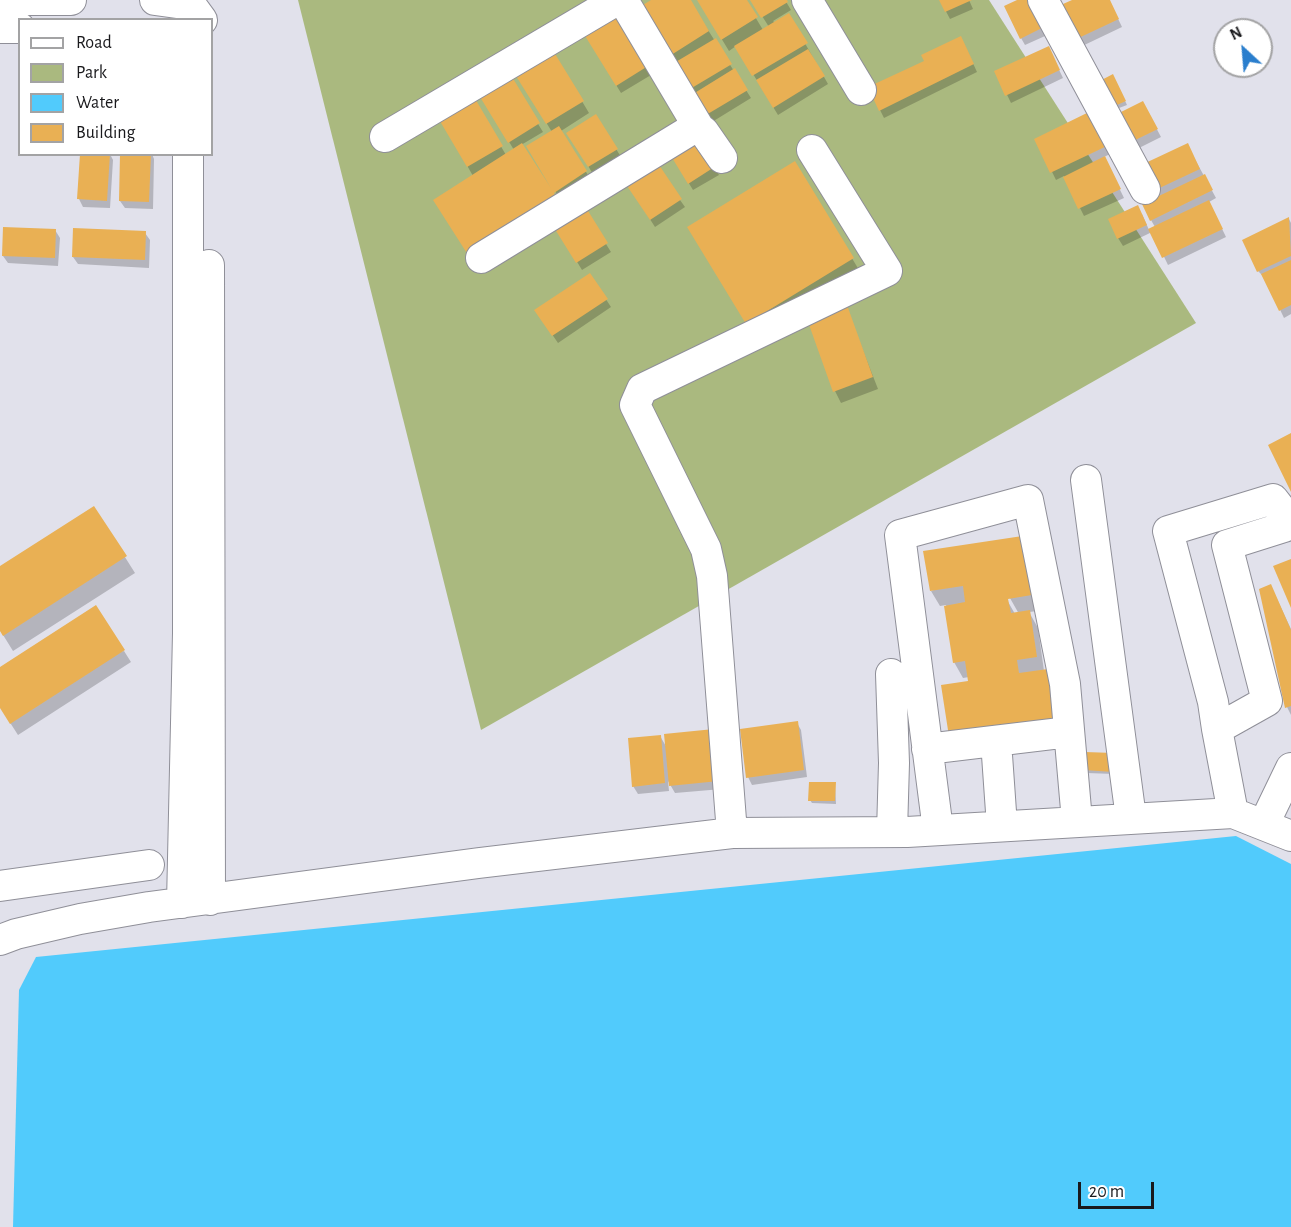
<!DOCTYPE html>
<html>
<head>
<meta charset="utf-8">
<style>
	body { margin:0 }
	#map { position:relative; width:1291px; height:1227px; overflow:hidden; background:#e1e1eb; font-family:"Alegreya Sans",sans-serif }
	canvas { display:block }
	.legend { position:absolute; left:18px; top:18px; width:195px; height:138px; box-sizing:border-box; background:#fff; border:2px solid #a3a3a4; margin:0; padding:8px 10px; list-style:none; font-size:18px; color:#19191c }
	.legend li { display:flex; align-items:center; gap:12px; height:30px }
	.legend b { width:30px; border:2px solid #a3a3a4 }
	.north { position:absolute; left:1213px; top:18px; width:60px; height:60px; box-sizing:border-box; background:#fff; border:2px solid #a3a3a4; border-radius:50%; rotate:334deg; font-size:16px; font-weight:700; line-height:24px; text-align:center; color:#19191c }
	.north::after { content:''; display:block; margin:auto; width:21px; height:27px; background:#2a7ecd; clip-path:polygon(50% 0,100% 100%,50% 72%,0 100%) }
	.scale { position:absolute; left:1078px; top:1182px; width:76px; height:27px; box-sizing:border-box; border:3px solid #19191c; border-top:0; padding-left:8px; font-size:18px; line-height:21px; white-space:nowrap; color:#19191c; -webkit-text-stroke:4px #fff; paint-order:stroke }
</style>
</head>
<body>
<div id="map">
<canvas width="1291" height="1227"></canvas>
<ul class="legend">
<li><b style="height:8px;background:#fff"></b>Road</li>
<li><b style="height:16px;background:#aab97f"></b>Park</li>
<li><b style="height:16px;background:#51cbfc"></b>Water</li>
<li><b style="height:16px;background:#e9b054"></b>Building</li>
</ul>
<div class="north">N</div>
<div class="scale">20 m</div>
</div>
<script>
const ctx = document.querySelector('canvas').getContext('2d');
ctx.lineJoin = 'round';
function paint(path, color) { ctx.fillStyle = color; ctx.fill(path, 'evenodd'); }
const poly = rows => new Path2D(rows.map(r => 'M' + r).join(''));
function stroke(path, color, width, dash) { ctx.strokeStyle = color; ctx.lineWidth = width; ctx.lineCap = dash ? 'butt' : 'round'; ctx.setLineDash(dash || []); ctx.stroke(path); }
paint(poly([
	[298,0,989,0,1196,323,481,730]
]), '#aab97f');
paint(poly([
	[1236,836,1291,864,1291,1227,13,1227,19,990,36,957]
]), '#51cbfc');
paint(poly([
	[653,0,689,0,751,98,712,122,675,62],
	[698,0,745,0,763,30,769,27,752,0,785,0,791,10,773,21,775,23,789,15,828,84,778,115,736,46,729,51],
	[940,0,969,0,973,9,950,19],
	[1020,0,1027,0,1045,36,1025,45,1021,38],
	[1075,0,1109,0,1122,27,1076,49],
	[614,14,651,75,621,93,584,32],
	[549,46,589,113,561,131,591,180,560,199,528,147,552,132,513,68],
	[965,46,977,72,884,118,880,110,926,62],
	[1052,55,1063,78,1011,103,996,72],
	[505,70,543,132,521,145,565,214,478,269,435,200,473,176,436,111,469,92,506,155,514,150,476,87],
	[1113,76,1127,105,1111,111],
	[1143,103,1161,137,1133,151],
	[1090,113,1110,154,1104,157,1124,198,1084,216,1064,176,1056,180,1036,139],
	[596,116,621,157,593,174,568,133],
	[699,141,719,175,693,190,673,157],
	[1191,152,1216,198,1209,202,1226,237,1168,265,1152,232,1123,246,1118,238,1142,214,1149,230,1155,227,1151,220,1153,191],
	[82,154,110,154,113,160,110,208,83,207,79,199],
	[121,154,152,154,154,159,153,209,125,208,120,201],
	[795,163,862,275,757,339,698,243],
	[628,185,680,200,685,207,655,227],
	[584,209,611,252,582,270,556,227],
	[1289,219,1291,223,1291,314,1284,318,1265,278,1258,271],
	[55,230,60,238,58,266,8,263,3,256],
	[145,233,150,240,149,268,78,264,73,257],
	[590,275,611,307,558,343,541,318],
	[846,307,878,389,841,403,835,391],
	[94,508,135,573,13,651,0,630,0,568],
	[1037,552,1046,610,1029,612,1038,628,1044,671,969,682,969,677,963,678,954,662,946,605,940,606,931,591],
	[1006,591,1019,614,1015,614,1003,593],
	[1271,586,1291,629,1291,715,1287,707],
	[124,651,131,662,18,735,0,707,0,669],
	[797,723,801,730,807,777,752,785,748,777],
	[666,735,722,789,675,793,668,781,669,791,638,794,633,786,660,736,667,748],
	[1086,753,1114,774,1087,773],
	[835,784,836,804,812,803,810,800]
]), '#0003');
paint(poly([
	[651,0,691,0,709,31,668,57,638,8],
	[697,0,747,0,758,17,721,40],
	[750,0,787,0,788,2,761,18],
	[939,0,972,0,945,12],
	[1017,0,1028,0,1042,28,1020,39,1004,6],
	[1072,0,1110,0,1119,19,1070,42,1054,8],
	[615,12,648,66,616,86,582,31],
	[789,13,808,43,752,76,734,46],
	[961,36,974,64,879,111,868,87,924,61,921,55],
	[716,38,732,64,690,89,674,63],
	[549,44,584,101,546,124,511,68],
	[1049,46,1060,70,1005,96,994,71],
	[808,49,825,76,773,108,756,80],
	[506,67,540,123,508,143,474,87],
	[735,68,748,90,706,115,693,94],
	[1113,74,1126,101,1108,109,1094,84],
	[470,90,503,146,467,167,434,111],
	[1143,101,1158,129,1127,144,1113,116],
	[1091,111,1107,146,1050,173,1034,139],
	[596,114,618,149,588,167,566,133],
	[559,126,587,171,554,193,559,201,470,258,433,200,522,143,551,188,526,146],
	[699,138,716,166,688,184,671,156],
	[1188,143,1200,169,1151,192,1139,166],
	[80,154,110,154,107,201,77,199],
	[120,154,151,154,149,202,119,201],
	[653,156,682,199,650,220,621,177],
	[1105,156,1121,189,1078,209,1063,177],
	[795,161,854,258,746,324,687,227],
	[1205,174,1213,190,1150,221,1142,204],
	[1209,200,1223,229,1162,258,1148,229],
	[1138,205,1147,225,1117,239,1108,219],
	[585,206,608,243,576,263,553,226],
	[1289,217,1291,256,1257,272,1242,240],
	[3,227,56,229,55,258,2,256],
	[73,228,146,231,145,260,72,257],
	[1291,260,1291,305,1279,311,1261,274],
	[590,273,608,299,552,336,534,310],
	[847,305,873,377,833,392,807,319],
	[1291,433,1291,492,1268,445],
	[94,506,127,556,3,636,0,631,0,566],
	[1029,535,1038,594,1008,599,1011,613,1030,610,1037,657,1017,660,1019,673,1055,668,1063,726,950,743,941,685,968,681,965,661,953,663,944,606,965,602,963,586,930,591,923,551],
	[1291,559,1291,608,1273,566],
	[1271,584,1291,630,1291,706,1285,708,1259,589],
	[96,605,125,650,10,724,0,708,0,667],
	[798,721,804,770,746,778,740,729],
	[714,729,719,781,669,786,664,734],
	[661,735,665,783,632,787,628,738],
	[1085,752,1114,753,1113,772,1084,770],
	[809,782,836,782,835,801,808,801]
]), '#e9b054');
const minor = poly([
	[0,0,71,0],
	[155,0,191,5,202,20],
	[623,0,699,128],
	[807,0,861,90],
	[1043,0,1145,189],
	[0,28,20,28],
	[385,137,617,0],
	[481,258,689,131,699,128,704,132,722,158],
	[209,265,210,900],
	[1086,480,1131,818],
	[891,674,894,763,892,832],
	[1217,729,1267,701,1227,545,1284,527,1280,508,1273,499,1168,531,1213,702,1217,729,1233,813],
	[996,741,1002,826],
	[927,749,1069,732],
	[1264,824,1291,768],
	[938,830,900,535,1028,500,1065,684,1077,821],
	[732,833,712,576,706,549,635,405,642,389,887,271,812,150],
	[0,886,149,865],
	[182,903,188,633,188,154],
	[0,940,16,934,80,919,149,907,479,863,732,833,907,832,1233,813,1291,836]
]);
stroke(minor, '#8f8f98', 32);
stroke(minor, '#fff', 30);
</script>
</body>
</html>
